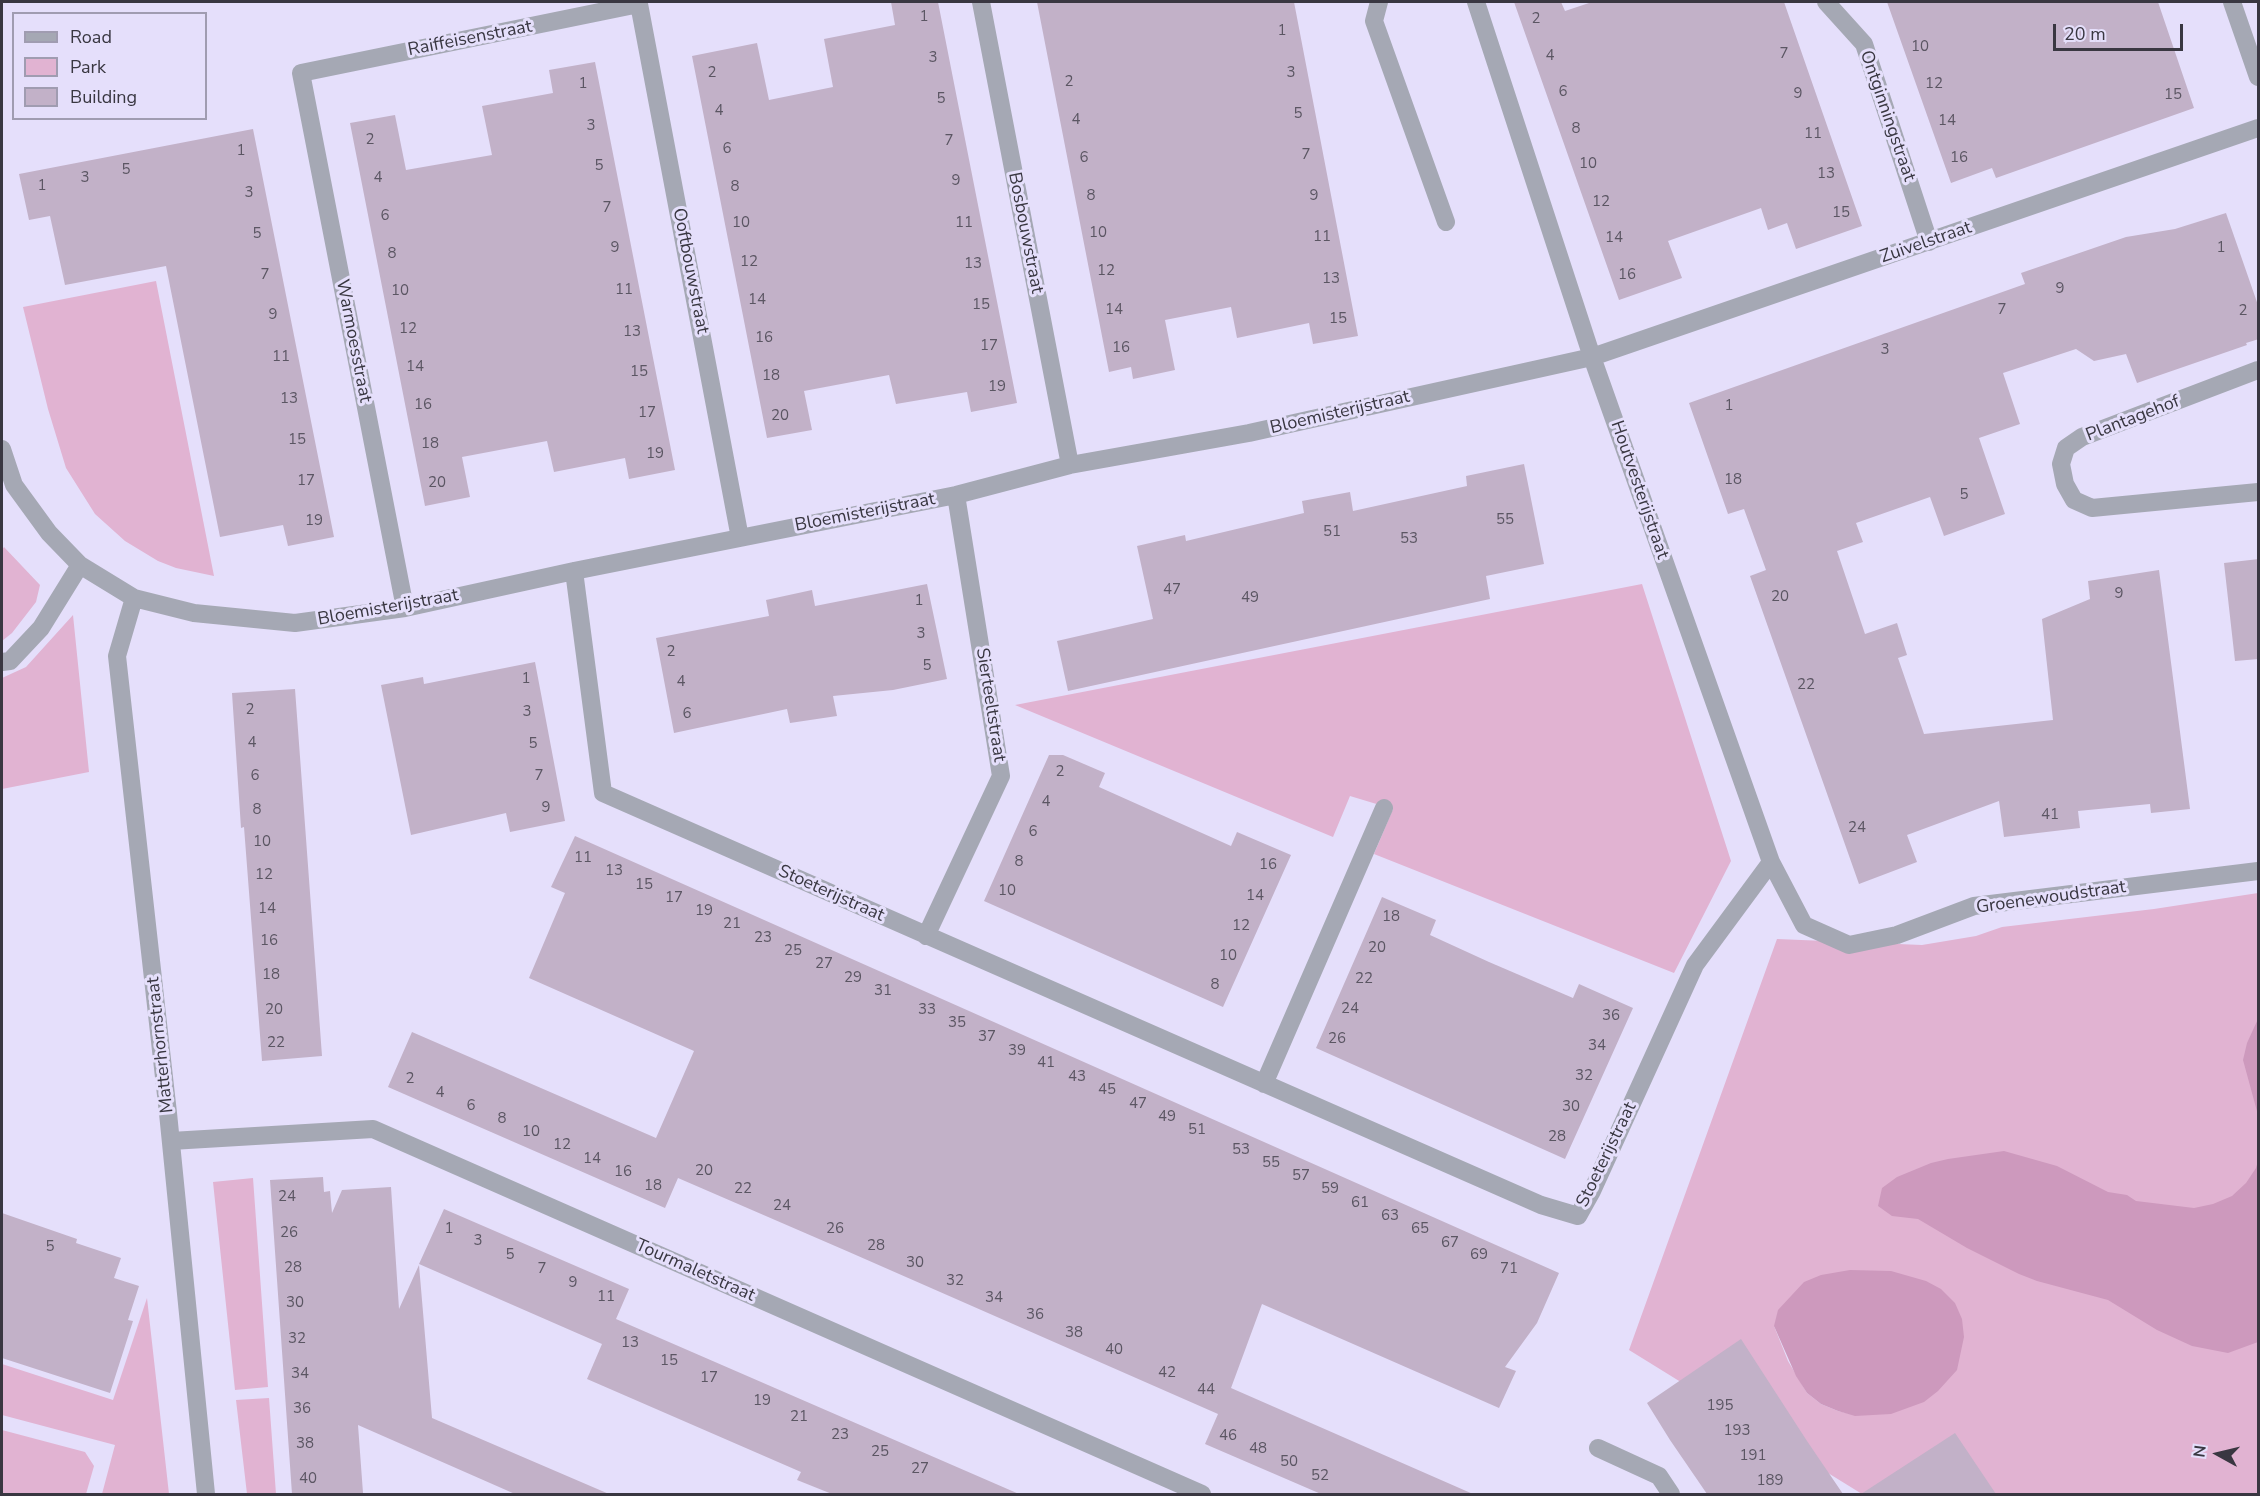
<!DOCTYPE html>
<html>
<head>
<meta charset="utf-8">
<style>
	body { margin:0 }
	#map { position:relative; width:2260px; height:1496px; overflow:hidden; background:#e5dffb; font-family:"Nunito Sans",sans-serif }
	canvas { display:block }
	.frame { position:absolute; inset:0; border:3px solid #393741; pointer-events:none }
	.legend { position:absolute; left:12px; top:12px; width:195px; height:108px; box-sizing:border-box; background:#e5dffb; border:2px solid #a09cb1; margin:0; padding:8px 10px; list-style:none; font-size:18px; color:#393741 }
	.legend li { display:flex; align-items:center; gap:12px; height:30px }
	.legend b { width:30px; border:2px solid #a09cb1 }
	.north { position:absolute; left:2188px; top:1424px; width:60px; height:60px; -webkit-text-stroke:4px #e5dffb; paint-order:stroke; rotate:278deg; font-size:16px; font-weight:700; line-height:24px; text-align:center; color:#393741 }
	.north::after { content:''; display:block; margin:auto; width:21px; height:27px; background:#393741; clip-path:polygon(50% 0,100% 100%,50% 72%,0 100%) }
	.scale { position:absolute; left:2053px; top:24px; width:130px; height:27px; box-sizing:border-box; border:3px solid #393741; border-top:0; padding-left:8px; font-size:18px; line-height:21px; white-space:nowrap; color:#393741; -webkit-text-stroke:4px #e5dffb; paint-order:stroke }
</style>
</head>
<body>
<div id="map">
<canvas width="2260" height="1496"></canvas>
<div class="frame"></div>
<ul class="legend">
<li><b style="height:8px;background:#a5a8b4"></b>Road</li>
<li><b style="height:16px;background:#e1b3d2"></b>Park</li>
<li><b style="height:16px;background:#c2b1c8"></b>Building</li>
</ul>
<div class="north">N</div>
<div class="scale">20 m</div>
</div>
<script>
const ctx = document.querySelector('canvas').getContext('2d');
ctx.lineJoin = 'round';
function paint(path, color) { ctx.fillStyle = color; ctx.fill(path, 'evenodd'); }
const poly = rows => new Path2D(rows.map(r => 'M' + r).join(''));
function stroke(path, color, width, dash) { ctx.strokeStyle = color; ctx.lineWidth = width; ctx.lineCap = dash ? 'butt' : 'round'; ctx.setLineDash(dash || []); ctx.stroke(path); }
function label(font, color, halo, rows, align = 'center') {
  ctx.font = font + ' "Nunito Sans",sans-serif'; ctx.lineWidth = 6; ctx.setLineDash([]); ctx.textBaseline = 'middle'; ctx.strokeStyle = halo; ctx.fillStyle = color; for (const [text, x, y, turn = 0] of rows) {
    ctx.save(); ctx.translate(x, y); ctx.rotate((+turn || 0) * Math.PI / 180); ctx.textAlign = isNaN(turn) ? turn : align; if (halo) ctx.strokeText(text, 0, 0); ctx.fillText(text, 0, 0); ctx.restore();
  }
}
paint(poly([
	[156,281,214,576,176,568,158,561,125,541,95,514,66,468,48,409,23,307],
	[4,547,40,585,36,602,12,633,2,641,2,550],
	[1642,584,1731,861,1674,973,1374,854,1393,809,1350,796,1333,837,1015,705],
	[73,615,89,772,2,789,2,678,26,667],
	[2258,893,2258,1494,1862,1494,1629,1350,1777,939,1922,945,1976,936,2002,927,2154,909],
	[1774,1326,1855,1415,1838,1411,1821,1404,1807,1393,1788,1361],
	[253,1178,268,1387,235,1390,213,1182],
	[147,1298,169,1494,102,1494,115,1445,2,1415,2,1364,113,1400],
	[269,1398,276,1494,247,1494,236,1400],
	[2,1430,85,1452,94,1466,86,1494,2,1494]
]), '#e1b3d2');
paint(poly([
	[2258,1019,2258,1115,2243,1060,2247,1043],
	[2004,1151,2057,1166,2108,1192,2127,1195,2136,1201,2194,1208,2213,1204,2232,1196,2246,1183,2256,1168,2258,1161,2258,1342,2228,1353,2192,1346,2157,1330,2108,1300,2037,1281,2019,1274,1967,1248,1918,1219,1892,1216,1878,1206,1882,1188,1897,1177,1931,1163,1948,1159],
	[1850,1270,1891,1271,1926,1281,1941,1289,1955,1303,1962,1319,1964,1337,1957,1370,1938,1391,1924,1402,1891,1414,1855,1416,1838,1411,1821,1404,1807,1393,1796,1376,1774,1326,1778,1310,1804,1282,1821,1275]
]), '#cd99bd');
paint(poly([
	[891,2,938,2,1017,403,971,412,967,392,896,404,889,375,804,391,812,430,767,438,692,56,757,43,769,100,833,87,824,39,895,25],
	[1037,2,1294,2,1358,336,1313,344,1309,323,1237,338,1231,307,1165,320,1175,370,1133,379,1131,367,1109,372],
	[1514,2,1561,2,1565,11,1592,2,1784,2,1862,226,1796,249,1787,223,1768,230,1761,208,1668,241,1682,278,1619,300],
	[1887,2,2158,2,2194,108,1996,178,1992,168,1951,183],
	[595,62,675,470,629,479,625,458,554,472,547,441,462,457,470,497,425,506,350,123,395,115,406,170,492,155,482,106,553,93,549,70],
	[253,129,334,537,288,546,283,525,220,537,166,266,65,285,50,216,29,220,19,174],
	[2226,213,2259,308,2259,339,2246,343,2247,345,2137,383,2126,354,2094,361,2076,349,2003,373,2020,424,1979,438,2005,514,1944,536,1930,497,1856,523,1863,542,1837,551,1865,634,1897,623,1907,655,1898,658,1924,734,2053,720,2042,619,2090,599,2088,581,2159,570,2190,809,2151,813,2150,804,2078,811,2080,828,2004,837,1999,801,1907,835,1917,862,1859,884,1750,576,1766,570,1744,509,1728,514,1689,403,2025,284,2021,273,2126,237,2175,229],
	[1524,464,1544,564,1486,576,1490,599,1068,691,1057,641,1153,619,1137,546,1185,535,1186,541,1304,513,1302,501,1350,492,1353,511,1467,486,1466,476],
	[2259,559,2259,659,2235,661,2224,563],
	[927,584,947,679,893,690,833,696,837,716,790,723,787,709,674,733,656,638,769,616,766,600,812,590,815,606],
	[535,662,565,821,510,832,506,813,411,835,381,685,423,677,424,684],
	[295,689,322,1056,262,1061,244,827,241,828,232,693],
	[1049,755,1063,755,1105,773,1099,787,1231,846,1237,832,1291,855,1223,1007,984,901],
	[575,836,1559,1273,1537,1323,1505,1367,1516,1371,1499,1408,1262,1304,1231,1388,1473,1494,1321,1494,1205,1444,1218,1414,849,1252,678,1178,665,1208,388,1087,412,1032,656,1138,694,1051,529,978,565,893,551,887],
	[1382,897,1436,920,1430,935,1489,962,1573,998,1579,984,1633,1008,1565,1159,1316,1048],
	[323,1177,324,1192,330,1191,332,1213,342,1190,391,1187,399,1309,419,1265,432,1418,609,1494,515,1494,358,1425,363,1493,292,1494,270,1180],
	[444,1209,629,1289,616,1319,1019,1494,832,1494,797,1480,801,1472,587,1379,602,1344,419,1264],
	[2,1213,77,1239,76,1243,121,1258,114,1278,139,1286,128,1320,133,1321,110,1393,2,1358],
	[1741,1339,1807,1441,1843,1494,1707,1494,1670,1440,1647,1403],
	[1955,1433,1996,1494,1861,1494]
]), '#c2b1c8');
stroke(poly([
	[981,2,1070,465],
	[1379,2,1374,21,1446,222],
	[1476,2,1592,357,1771,862,1804,925,1849,945,1897,935,1974,906,2258,871],
	[1826,2,1864,44,1929,242],
	[2232,2,2258,77],
	[2258,370,2082,437,2066,448,2061,464,2065,484,2074,500,2092,508,2258,492],
	[2,449,14,485,49,533,80,565,134,598,194,613,295,623,405,608,574,571,956,495,1070,465,1249,433,1592,357,2258,128],
	[574,571,603,793,1541,1205,1578,1216,1592,1191,1695,965,1771,862],
	[134,598,117,656,168,1113,206,1494],
	[405,608,301,73,639,4,740,538],
	[2,662,10,661,41,628,80,565],
	[926,936,1001,776,956,495],
	[1264,1084,1384,808],
	[171,1141,373,1129,1202,1494],
	[1598,1448,1659,1476,1671,1494]
]), '#a5a8b4', 18);
label('15px', '#5b5663', null, [
	["1",924,17],
	["2",1536,19],
	["1",1282,31],
	["10",1920,47],
	["7",1784,54],
	["4",1550,56],
	["3",933,58],
	["2",712,73],
	["3",1291,73],
	["2",1069,82],
	["1",583,84],
	["12",1934,84],
	["6",1563,92],
	["9",1798,94],
	["15",2173,95],
	["5",941,99],
	["4",719,111],
	["5",1298,114],
	["4",1076,120],
	["14",1947,121],
	["3",591,126],
	["8",1576,129],
	["11",1813,134],
	["2",370,140],
	["7",949,141],
	["6",727,149],
	["1",241,151],
	["7",1306,155],
	["6",1084,158],
	["16",1959,158],
	["10",1588,164],
	["5",599,166],
	["5",126,170],
	["13",1826,174],
	["3",85,178],
	["4",378,178],
	["9",956,181],
	["1",42,186],
	["8",735,187],
	["3",249,193],
	["8",1091,196],
	["9",1314,196],
	["12",1601,202],
	["7",607,208],
	["15",1841,213],
	["6",385,216],
	["10",741,223],
	["11",964,223],
	["10",1098,233],
	["5",257,234],
	["11",1322,237],
	["14",1614,238],
	["9",615,248],
	["1",2221,248],
	["8",392,254],
	["12",749,262],
	["13",973,264],
	["12",1106,271],
	["7",265,275],
	["16",1627,275],
	["13",1331,279],
	["9",2060,289],
	["11",624,290],
	["10",400,291],
	["14",757,300],
	["15",981,305],
	["14",1114,310],
	["7",2002,310],
	["2",2243,311],
	["9",273,315],
	["15",1338,319],
	["12",408,329],
	["13",632,332],
	["16",764,338],
	["17",989,346],
	["16",1121,348],
	["3",1885,350],
	["11",281,357],
	["14",415,367],
	["15",639,372],
	["18",771,376],
	["19",997,387],
	["13",289,399],
	["16",423,405],
	["1",1729,406],
	["17",647,413],
	["20",780,416],
	["15",297,440],
	["18",430,444],
	["19",655,454],
	["18",1733,480],
	["17",306,481],
	["20",437,483],
	["5",1964,495],
	["55",1505,520],
	["19",314,521],
	["51",1332,532],
	["53",1409,539],
	["47",1172,590],
	["9",2119,594],
	["20",1780,597],
	["49",1250,598],
	["1",919,601],
	["3",921,634],
	["2",671,652],
	["5",927,666],
	["1",526,679],
	["4",681,682],
	["22",1806,685],
	["2",250,710],
	["3",527,712],
	["6",687,714],
	["4",252,743],
	["5",533,744],
	["2",1060,772],
	["6",255,776],
	["7",539,776],
	["4",1046,802],
	["9",546,808],
	["8",257,810],
	["41",2050,815],
	["24",1857,828],
	["6",1033,832],
	["10",262,842],
	["11",583,858],
	["8",1019,862],
	["16",1268,865],
	["13",614,871],
	["12",264,875],
	["15",644,885],
	["10",1007,891],
	["14",1255,896],
	["17",674,898],
	["14",267,909],
	["19",704,911],
	["18",1391,917],
	["21",732,924],
	["12",1241,926],
	["23",763,938],
	["16",269,941],
	["20",1377,948],
	["25",793,951],
	["10",1228,956],
	["27",824,964],
	["18",271,975],
	["29",853,978],
	["22",1364,979],
	["8",1215,985],
	["31",883,991],
	["24",1350,1009],
	["20",274,1010],
	["33",927,1010],
	["36",1611,1016],
	["35",957,1023],
	["37",987,1037],
	["26",1337,1039],
	["22",276,1043],
	["34",1597,1046],
	["39",1017,1051],
	["41",1046,1063],
	["32",1584,1076],
	["43",1077,1077],
	["2",410,1079],
	["45",1107,1090],
	["4",440,1093],
	["47",1138,1104],
	["6",471,1106],
	["30",1571,1107],
	["49",1167,1117],
	["8",502,1119],
	["51",1197,1130],
	["10",531,1132],
	["28",1557,1137],
	["12",562,1145],
	["53",1241,1150],
	["14",592,1159],
	["55",1271,1163],
	["20",704,1171],
	["16",623,1172],
	["57",1301,1176],
	["18",653,1186],
	["22",743,1189],
	["59",1330,1189],
	["24",287,1197],
	["61",1360,1203],
	["24",782,1206],
	["63",1390,1216],
	["1",449,1229],
	["26",835,1229],
	["65",1420,1229],
	["26",289,1233],
	["3",478,1241],
	["67",1450,1243],
	["28",876,1246],
	["5",50,1247],
	["5",510,1255],
	["69",1479,1255],
	["30",915,1263],
	["28",293,1268],
	["7",542,1269],
	["71",1509,1269],
	["32",955,1281],
	["9",573,1283],
	["11",606,1297],
	["34",994,1298],
	["30",295,1303],
	["36",1035,1315],
	["38",1074,1333],
	["32",297,1339],
	["13",630,1343],
	["40",1114,1350],
	["15",669,1361],
	["42",1167,1373],
	["34",300,1374],
	["17",709,1378],
	["44",1206,1390],
	["19",762,1401],
	["195",1720,1406],
	["36",302,1409],
	["21",799,1417],
	["193",1737,1431],
	["23",840,1435],
	["46",1228,1436],
	["38",305,1444],
	["48",1258,1449],
	["25",880,1452],
	["191",1753,1456],
	["50",1289,1462],
	["27",920,1469],
	["52",1320,1476],
	["40",308,1479],
	["189",1770,1481]
]);
label('18px', '#393741', '#e5dffb', [
	["Raiffeisenstraat",470,39,-11],
	["Ontginningstraat",1887,116,71],
	["Bosbouwstraat",1025,233,79],
	["Zuivelstraat",1926,243,-19],
	["Ooftbouwstraat",690,271,79],
	["Warmoesstraat",353,341,79],
	["Bloemisterijstraat",1340,413,-13],
	["Plantagehof",2133,419,-21],
	["Houtvesterijstraat",1639,490,71],
	["Bloemisterijstraat",865,513,-11],
	["Bloemisterijstraat",388,608,-10],
	["Sierteeltstraat",990,705,81],
	["Stoeterijstraat",831,894,24],
	["Groenewoudstraat",2051,898,-8],
	["Matterhornstraat",161,1045,-96],
	["Stoeterijstraat",1607,1155,-64],
	["Tourmaletstraat",695,1271,24]
]);
</script>
</body>
</html>
